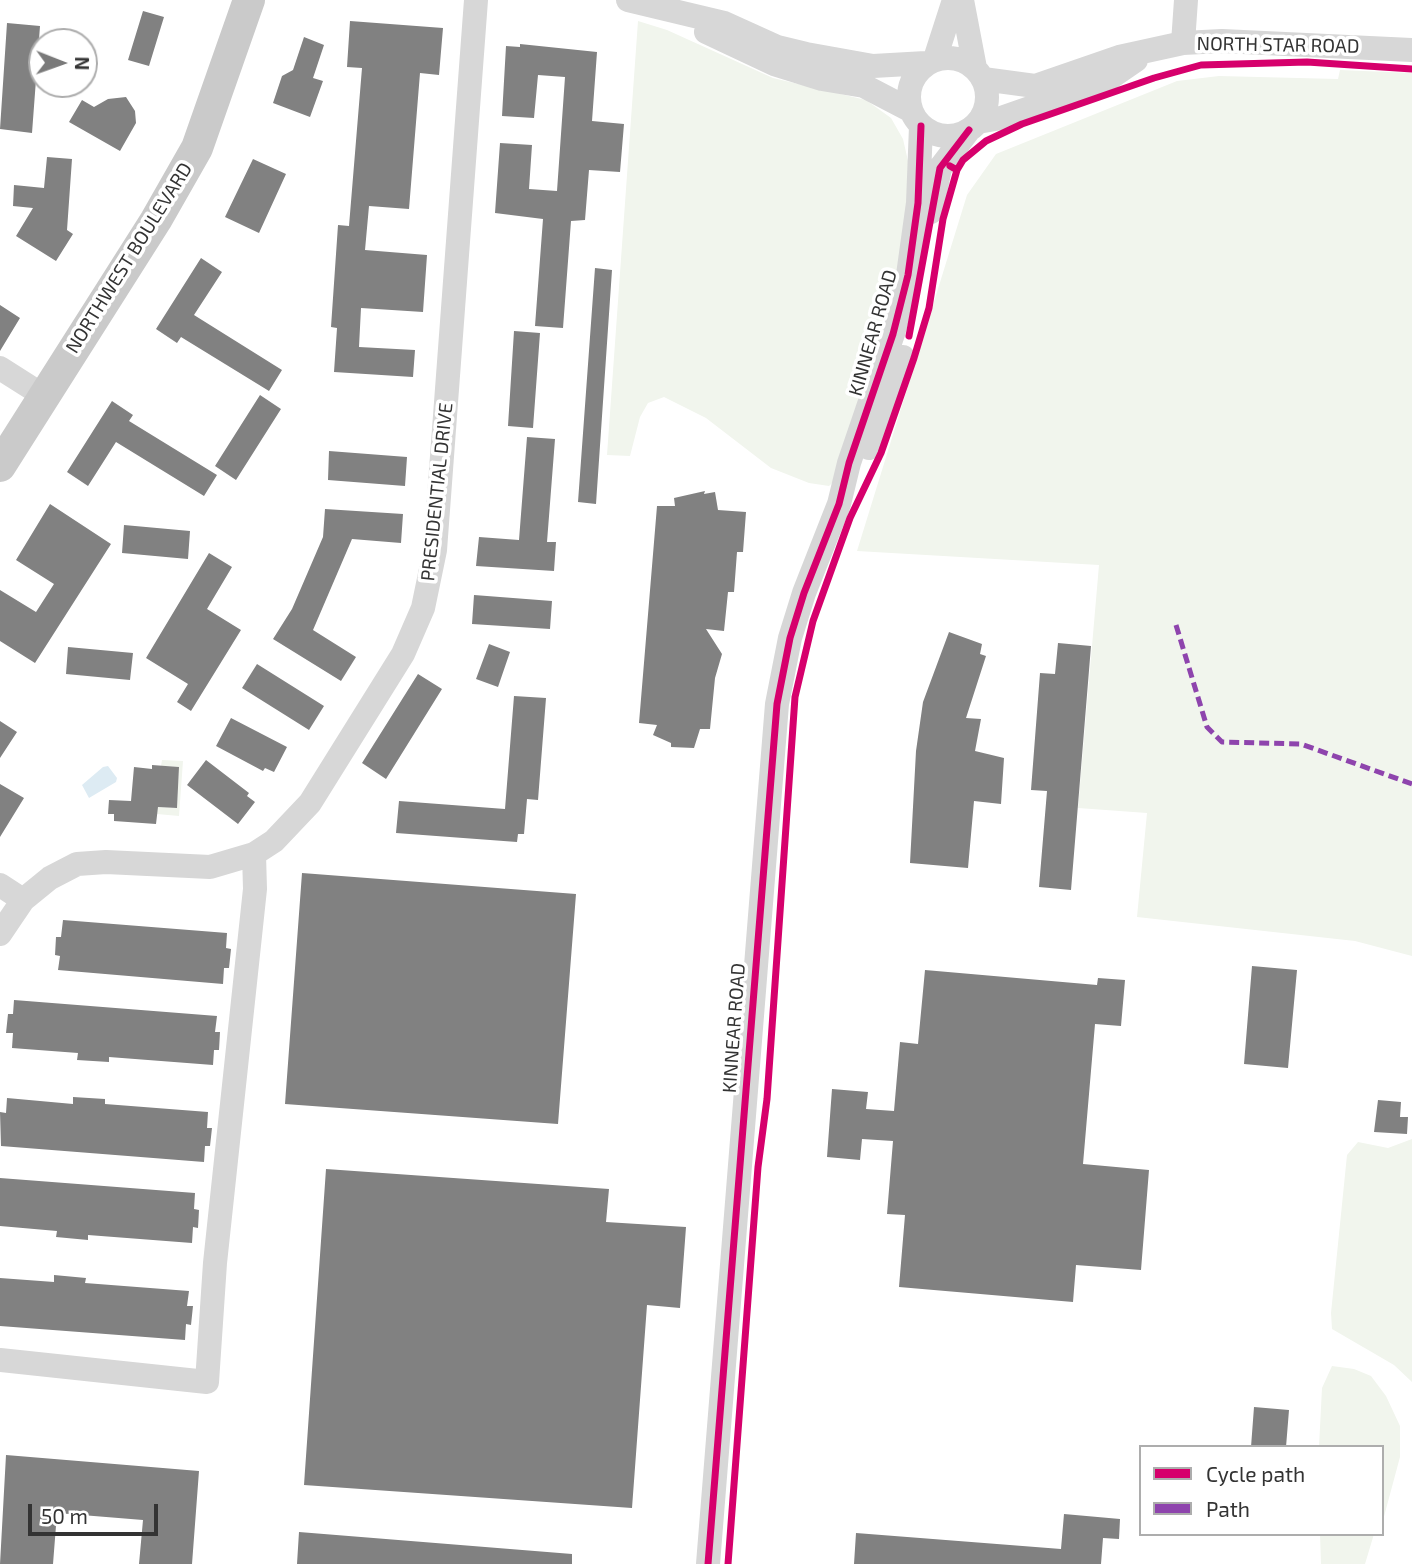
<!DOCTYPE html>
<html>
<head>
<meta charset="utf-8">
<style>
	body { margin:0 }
	#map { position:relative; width:1412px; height:1564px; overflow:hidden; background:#fff; font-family:"Exo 2",sans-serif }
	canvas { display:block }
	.legend { position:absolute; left:1139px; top:1445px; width:245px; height:91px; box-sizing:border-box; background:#fff; border:2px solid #adadad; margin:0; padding:9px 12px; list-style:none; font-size:21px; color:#333 }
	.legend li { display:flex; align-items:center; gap:14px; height:35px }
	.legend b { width:35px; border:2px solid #adadad }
	.north { position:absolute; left:28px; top:28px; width:70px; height:70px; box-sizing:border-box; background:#fff; border:2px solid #adadad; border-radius:50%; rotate:91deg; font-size:19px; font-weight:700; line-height:28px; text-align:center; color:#333 }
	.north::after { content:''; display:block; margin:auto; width:24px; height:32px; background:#7a7a7a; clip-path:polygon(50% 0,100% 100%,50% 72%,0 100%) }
	.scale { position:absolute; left:28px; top:1504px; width:130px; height:32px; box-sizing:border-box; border:4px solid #333; border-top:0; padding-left:9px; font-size:21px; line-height:24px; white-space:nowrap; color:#333; -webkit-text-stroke:5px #fff; paint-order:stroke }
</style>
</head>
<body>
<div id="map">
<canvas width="1412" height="1564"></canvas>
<ul class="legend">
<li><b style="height:9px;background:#d6006c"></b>Cycle path</li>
<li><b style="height:9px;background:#8e44ad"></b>Path</li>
</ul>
<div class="north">N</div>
<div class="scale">50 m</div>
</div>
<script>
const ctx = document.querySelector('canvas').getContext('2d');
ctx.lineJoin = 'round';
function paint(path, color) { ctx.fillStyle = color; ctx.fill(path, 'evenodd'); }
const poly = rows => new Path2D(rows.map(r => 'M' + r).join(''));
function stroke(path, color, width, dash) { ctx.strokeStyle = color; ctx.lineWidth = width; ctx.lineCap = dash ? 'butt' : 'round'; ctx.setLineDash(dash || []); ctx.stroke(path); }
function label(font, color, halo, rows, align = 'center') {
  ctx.font = font + ' "Exo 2",sans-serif'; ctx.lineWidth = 7; ctx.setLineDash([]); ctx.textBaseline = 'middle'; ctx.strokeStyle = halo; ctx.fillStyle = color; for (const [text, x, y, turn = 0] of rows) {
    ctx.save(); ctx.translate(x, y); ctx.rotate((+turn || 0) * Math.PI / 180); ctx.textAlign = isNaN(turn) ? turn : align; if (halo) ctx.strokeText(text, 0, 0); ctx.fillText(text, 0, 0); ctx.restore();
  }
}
paint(poly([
	[638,21,667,30,773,78,866,100,891,118,903,139,908,161,910,215,897,294,836,479,829,486,809,483,771,468,706,418,664,397,648,403,640,417,630,456,607,455],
	[1340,70,1412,73,1412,956,1355,941,1137,917,1147,813,1078,808,1099,565,857,551,967,195,996,154,1177,81,1219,76,1338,79],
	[162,760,183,761,179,816,157,814,158,807,177,808,179,767,161,766],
	[1412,1139,1412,1382,1394,1365,1332,1329,1331,1313,1347,1155,1358,1142,1388,1148],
	[1332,1366,1354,1369,1371,1376,1386,1396,1400,1426,1400,1457,1382,1524,1382,1447,1319,1447,1322,1388],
	[1320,1534,1374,1534,1365,1564,1321,1564]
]), '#f1f5ed');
paint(poly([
	[108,766,117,778,116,782,89,798,82,785,103,767]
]), '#ddebf3');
paint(poly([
	[143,11,164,17,149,66,128,60],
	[350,21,443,28,439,75,420,73,409,209,369,206,365,250,427,255,423,312,361,308,359,347,415,350,413,377,334,372,337,328,331,327,338,225,349,226,362,68,347,67],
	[7,23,40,26,32,133,0,129],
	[304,37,324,45,313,78,323,81,310,117,273,103,282,76,293,70],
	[520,44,597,52,592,121,624,124,620,172,589,170,585,220,571,221,563,328,535,326,543,219,495,213,500,143,532,145,529,189,557,191,565,77,538,75,534,118,502,116,506,46,520,47],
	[126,97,135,111,136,123,120,151,69,122,82,100,94,107,108,99],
	[47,157,72,159,67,230,73,234,56,261,16,236,33,208,13,206,14,185,44,188],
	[253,159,286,174,259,233,225,217],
	[201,258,222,272,194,315,282,370,269,391,181,337,177,343,156,329],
	[595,268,612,270,596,504,578,502],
	[0,305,20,318,0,351],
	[514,331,540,333,533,428,508,426],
	[260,395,281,409,236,480,215,466],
	[112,401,133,415,129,421,217,475,204,496,116,442,88,486,67,472],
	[527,437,555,439,547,542,556,542,554,571,476,566,479,537,519,540],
	[329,451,407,457,405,486,328,480],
	[705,491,704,494,715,492,718,510,746,512,743,552,737,552,734,592,728,592,724,631,706,629,722,654,715,678,710,729,700,729,694,748,671,747,671,743,653,735,657,725,639,723,657,506,675,506,674,498],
	[50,504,111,544,35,663,0,641,0,590,36,612,54,584,16,560],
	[325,509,403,514,401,543,352,539,313,630,356,657,341,681,273,639,292,609,323,537],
	[124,525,190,531,188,559,122,553],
	[209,553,232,567,207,609,241,630,191,711,177,702,188,684,146,658],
	[474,595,552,601,550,629,472,624],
	[949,632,982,644,980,654,986,656,966,718,981,719,975,751,1004,758,1001,804,974,801,968,868,910,863,916,751,923,702],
	[1058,643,1091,646,1071,890,1039,887,1047,791,1031,790,1040,673,1055,674],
	[489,644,510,652,498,687,476,679],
	[68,647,133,653,130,680,66,674],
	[257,664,324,706,309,730,242,688],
	[418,674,442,689,386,779,362,763],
	[514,696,546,698,538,800,527,799,524,834,518,834,517,842,396,833,399,801,505,809],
	[231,718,287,747,274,772,265,768,263,771,216,746],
	[0,721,17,732,0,758],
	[206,760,249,793,247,796,255,802,238,824,187,785],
	[152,765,179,767,177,808,158,807,156,824,114,821,114,814,108,814,109,800,131,801,134,767,152,769],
	[0,784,24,798,0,837],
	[302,873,576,894,558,1124,285,1104],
	[63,920,227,933,226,948,231,949,229,968,224,968,223,984,58,970,60,956,55,955,56,937,61,937],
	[1252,966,1297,970,1288,1068,1244,1064],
	[925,970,1097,985,1098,978,1125,980,1121,1026,1095,1024,1083,1164,1149,1170,1141,1270,1076,1265,1073,1302,899,1287,905,1215,887,1214,893,1141,862,1139,860,1160,827,1157,832,1089,868,1092,866,1109,894,1111,900,1042,918,1044],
	[14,1000,217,1016,215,1032,220,1032,219,1050,214,1050,213,1065,109,1057,109,1062,77,1060,78,1053,12,1048,13,1033,6,1033,8,1014,13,1014],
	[73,1097,105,1099,105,1104,208,1112,207,1128,212,1128,210,1146,205,1146,204,1162,1,1146,0,1112,6,1113,7,1098,73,1104],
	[1378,1100,1401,1102,1400,1117,1408,1117,1407,1134,1374,1132],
	[326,1169,609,1189,606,1222,686,1227,680,1308,647,1305,632,1508,304,1485],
	[0,1178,195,1193,194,1209,199,1210,198,1228,193,1227,192,1243,88,1235,88,1240,56,1237,57,1231,0,1226],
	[54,1275,86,1278,85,1283,189,1291,187,1306,193,1306,191,1325,186,1324,185,1340,0,1326,0,1278,54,1282],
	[1254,1407,1289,1410,1286,1447,1251,1447],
	[6,1455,199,1471,192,1564,139,1564,143,1520,57,1513,53,1564,0,1564],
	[1064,1514,1120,1519,1119,1539,1103,1538,1101,1564,854,1564,856,1533,1061,1549],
	[299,1532,572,1554,572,1564,297,1564]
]), '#818181');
stroke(poly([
	[628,0,724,23,777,47,806,54,873,66,926,63],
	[962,0,975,68],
	[706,32,774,64,822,79,864,86,910,110],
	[1183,43,1186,0],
	'909 97a39 39 0 1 1 78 0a39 39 0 1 1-78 0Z',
	[935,59,954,0],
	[983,79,1035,86,1119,57,1183,43,1222,41,1412,50],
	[978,122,1001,118,1104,82,1136,60],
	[931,212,940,168,969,130],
	[0,368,44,396],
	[869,448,885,412,903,357],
	[0,885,23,900],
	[0,934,23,900,50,878,77,864,106,862,210,867,254,854,274,841,310,803,403,654,423,608,435,550,476,0],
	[0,1360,207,1382,215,1263,255,889,254,854],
	[708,1564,777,704,790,638,804,593,839,504,849,463,893,334,908,275,918,203,921,126]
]), '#d7d7d7', 24);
stroke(poly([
	[0,466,156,220,197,148,249,0]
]), '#cacaca', 32);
stroke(poly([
	[1176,625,1207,727,1222,742,1301,744,1412,784]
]), '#8e44ad', 5, [10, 5]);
stroke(poly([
	[950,166,957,170,963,160,986,141,1022,124,1154,78,1201,65,1307,62,1412,69],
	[909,336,940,168,969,130],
	[708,1564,777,704,790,638,804,593,839,504,849,463,893,334,908,275,918,203,921,126],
	[728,1564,758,1167,767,1099,795,697,813,621,850,518,881,453,914,358,929,308,943,219,957,170]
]), '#d6006c', 7);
label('19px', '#333', '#fff', [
	["NORTH STAR ROAD",1278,45,1],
	["NORTHWEST BOULEVARD",129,258,-58],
	["KINNEAR ROAD",873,333,-74],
	["PRESIDENTIAL DRIVE",437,492,-84],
	["KINNEAR ROAD",734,1028,-86]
]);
</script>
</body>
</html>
